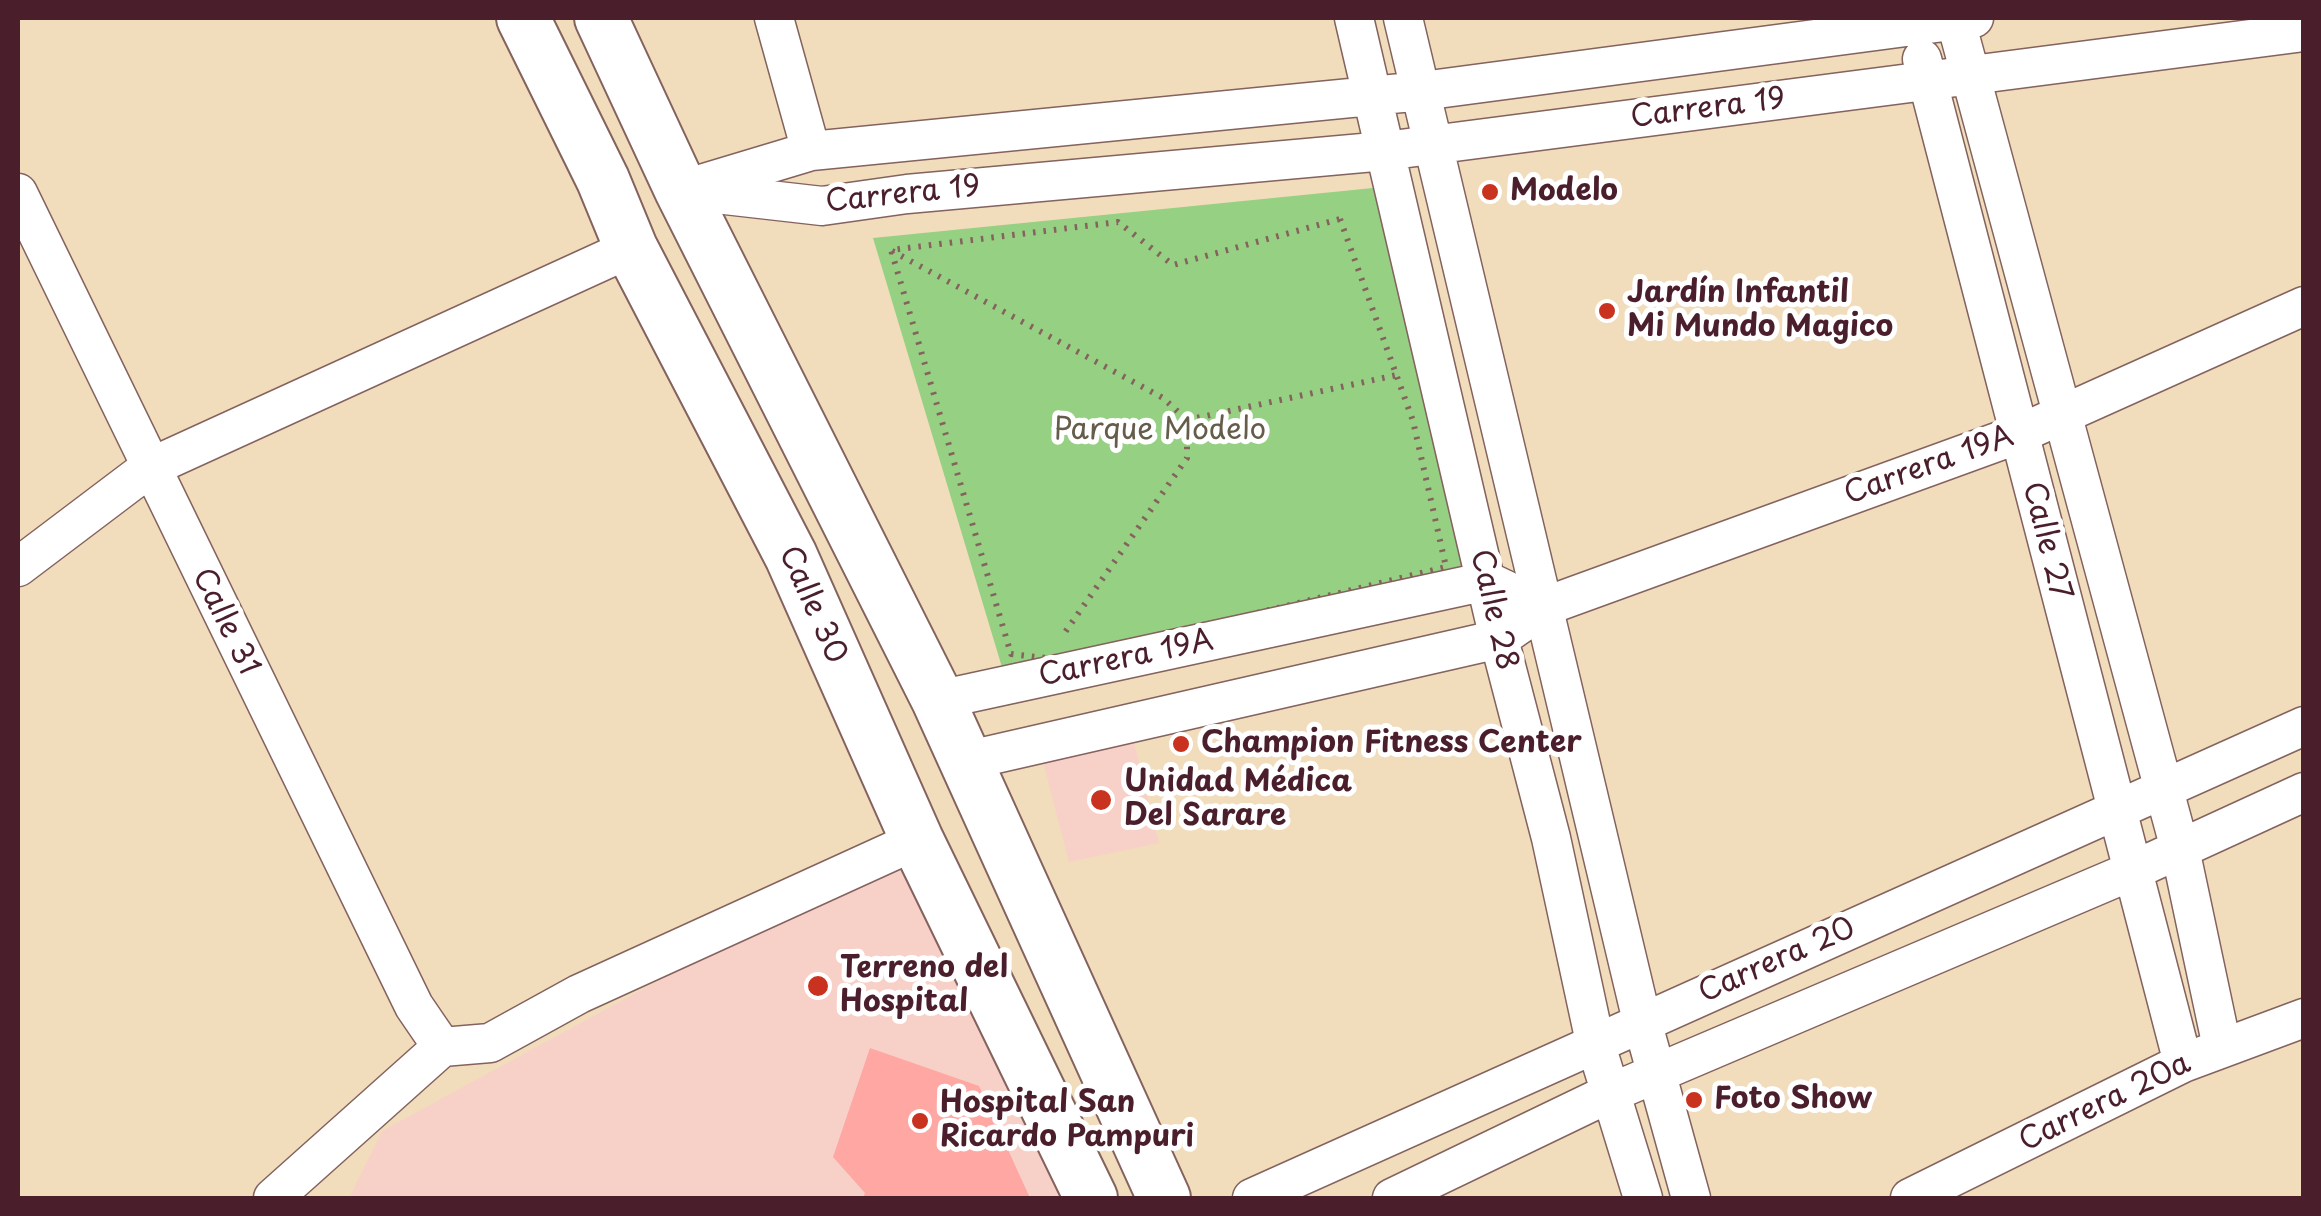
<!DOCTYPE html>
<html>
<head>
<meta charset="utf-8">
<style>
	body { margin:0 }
	#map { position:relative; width:2321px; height:1216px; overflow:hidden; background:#f1ddbc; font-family:"Playpen Sans",sans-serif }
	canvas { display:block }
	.frame { position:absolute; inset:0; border:20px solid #4a1f2b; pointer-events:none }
</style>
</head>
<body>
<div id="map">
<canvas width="2321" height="1216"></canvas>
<div class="frame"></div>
</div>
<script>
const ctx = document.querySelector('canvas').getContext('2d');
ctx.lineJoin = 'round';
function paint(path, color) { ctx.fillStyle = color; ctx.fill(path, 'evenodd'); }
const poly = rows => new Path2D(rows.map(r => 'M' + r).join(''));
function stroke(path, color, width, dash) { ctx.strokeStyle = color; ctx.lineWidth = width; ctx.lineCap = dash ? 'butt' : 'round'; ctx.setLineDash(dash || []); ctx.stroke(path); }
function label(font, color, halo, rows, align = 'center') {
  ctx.font = font + ' "Playpen Sans",sans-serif'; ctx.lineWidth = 10; ctx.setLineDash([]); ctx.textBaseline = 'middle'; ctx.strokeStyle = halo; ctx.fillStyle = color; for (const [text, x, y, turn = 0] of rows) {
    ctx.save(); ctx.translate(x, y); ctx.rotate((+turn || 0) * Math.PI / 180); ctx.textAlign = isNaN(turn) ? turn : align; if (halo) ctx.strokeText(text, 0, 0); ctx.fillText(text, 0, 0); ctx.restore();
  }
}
paint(poly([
	[1132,734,1159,843,1069,862,1042,758],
	[917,840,1090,1198,349,1198,382,1131]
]), '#f7d1c8');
paint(poly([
	[1373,188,1473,594,1007,684,873,238]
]), '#96d083');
paint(poly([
	[870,1048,979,1086,1030,1198,863,1198,865,1193,833,1157]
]), '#fea7a3');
const street = poly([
	[774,18,811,151],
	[1354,18,1499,639,1551,838,1595,1042,1643,1198],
	[1403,18,1642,1021,1691,1198],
	[1955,18,2180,849,2222,1047],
	[1922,59,2183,1063],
	[698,185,811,151,1422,91,1974,18],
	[681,190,822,206,907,194,1385,151,2304,32],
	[18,193,414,1006,442,1047],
	[18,567,149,468,631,248],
	[938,700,1487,581,1506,590],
	[965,761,1499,639,1546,606,2019,434,2304,306],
	[442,1047,490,1043,579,994,917,840],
	[273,1198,442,1047],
	[1252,1198,2304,726],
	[1392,1198,1608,1094,2134,870,2304,792],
	[1910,1198,2183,1063,2304,1018]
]);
const secondary = poly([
	[523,18,603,180,631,248,791,556,917,840,1091,1198],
	[601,18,681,190,938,700,1164,1198]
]);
stroke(street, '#84625e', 41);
stroke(secondary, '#84625e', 56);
stroke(poly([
	[1340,219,1413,421,1446,567,1064,660,1011,654,891,250,1118,222,1173,265,1340,219],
	[892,251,1163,398,1187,420,1187,458,1061,638],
	[1187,420,1397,375]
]), '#84625e', 6, [2.5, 8]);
stroke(street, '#fff', 38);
stroke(secondary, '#fff', 52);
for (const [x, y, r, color] of [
	[1490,192,10,"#c8321e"],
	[1607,311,10,"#c8321e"],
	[1181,744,10,"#c8321e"],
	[1101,800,12,"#c8321e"],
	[818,986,12,"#c8321e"],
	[1694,1100,10,"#c8321e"],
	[920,1121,10,"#c8321e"]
]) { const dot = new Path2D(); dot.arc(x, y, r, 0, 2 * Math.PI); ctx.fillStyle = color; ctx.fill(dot); stroke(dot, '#fff', 4); }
label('30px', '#4a1f2b', '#fff', [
	["Carrera 19",1708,109,-7],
	["Carrera 19",903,195,-6],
	["Carrera 19A",1929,466,-20],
	["Calle 27",2046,541,76],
	["Calle 30",812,605,66],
	["Calle 28",1493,610,77],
	["Calle 31",225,622,64],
	["Carrera 19A",1126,659,-12],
	["Carrera 20",1777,961,-24],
	["Carrera 20a",2105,1103,-26]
]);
label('bold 30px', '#4a1f2b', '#fff', [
	["Modelo",1510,192],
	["Jardín Infantil",1627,294],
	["Mi Mundo Magico",1627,328],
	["Champion Fitness Center",1201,744],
	["Unidad Médica",1124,783],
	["Del Sarare",1124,817],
	["Terreno del",840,969],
	["Hospital",840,1003],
	["Foto Show",1714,1100],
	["Hospital San",940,1104],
	["Ricardo Pampuri",940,1138]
], 'left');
label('30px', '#655d4a', '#fff', [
	["Parque Modelo",1160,431]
]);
</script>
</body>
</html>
